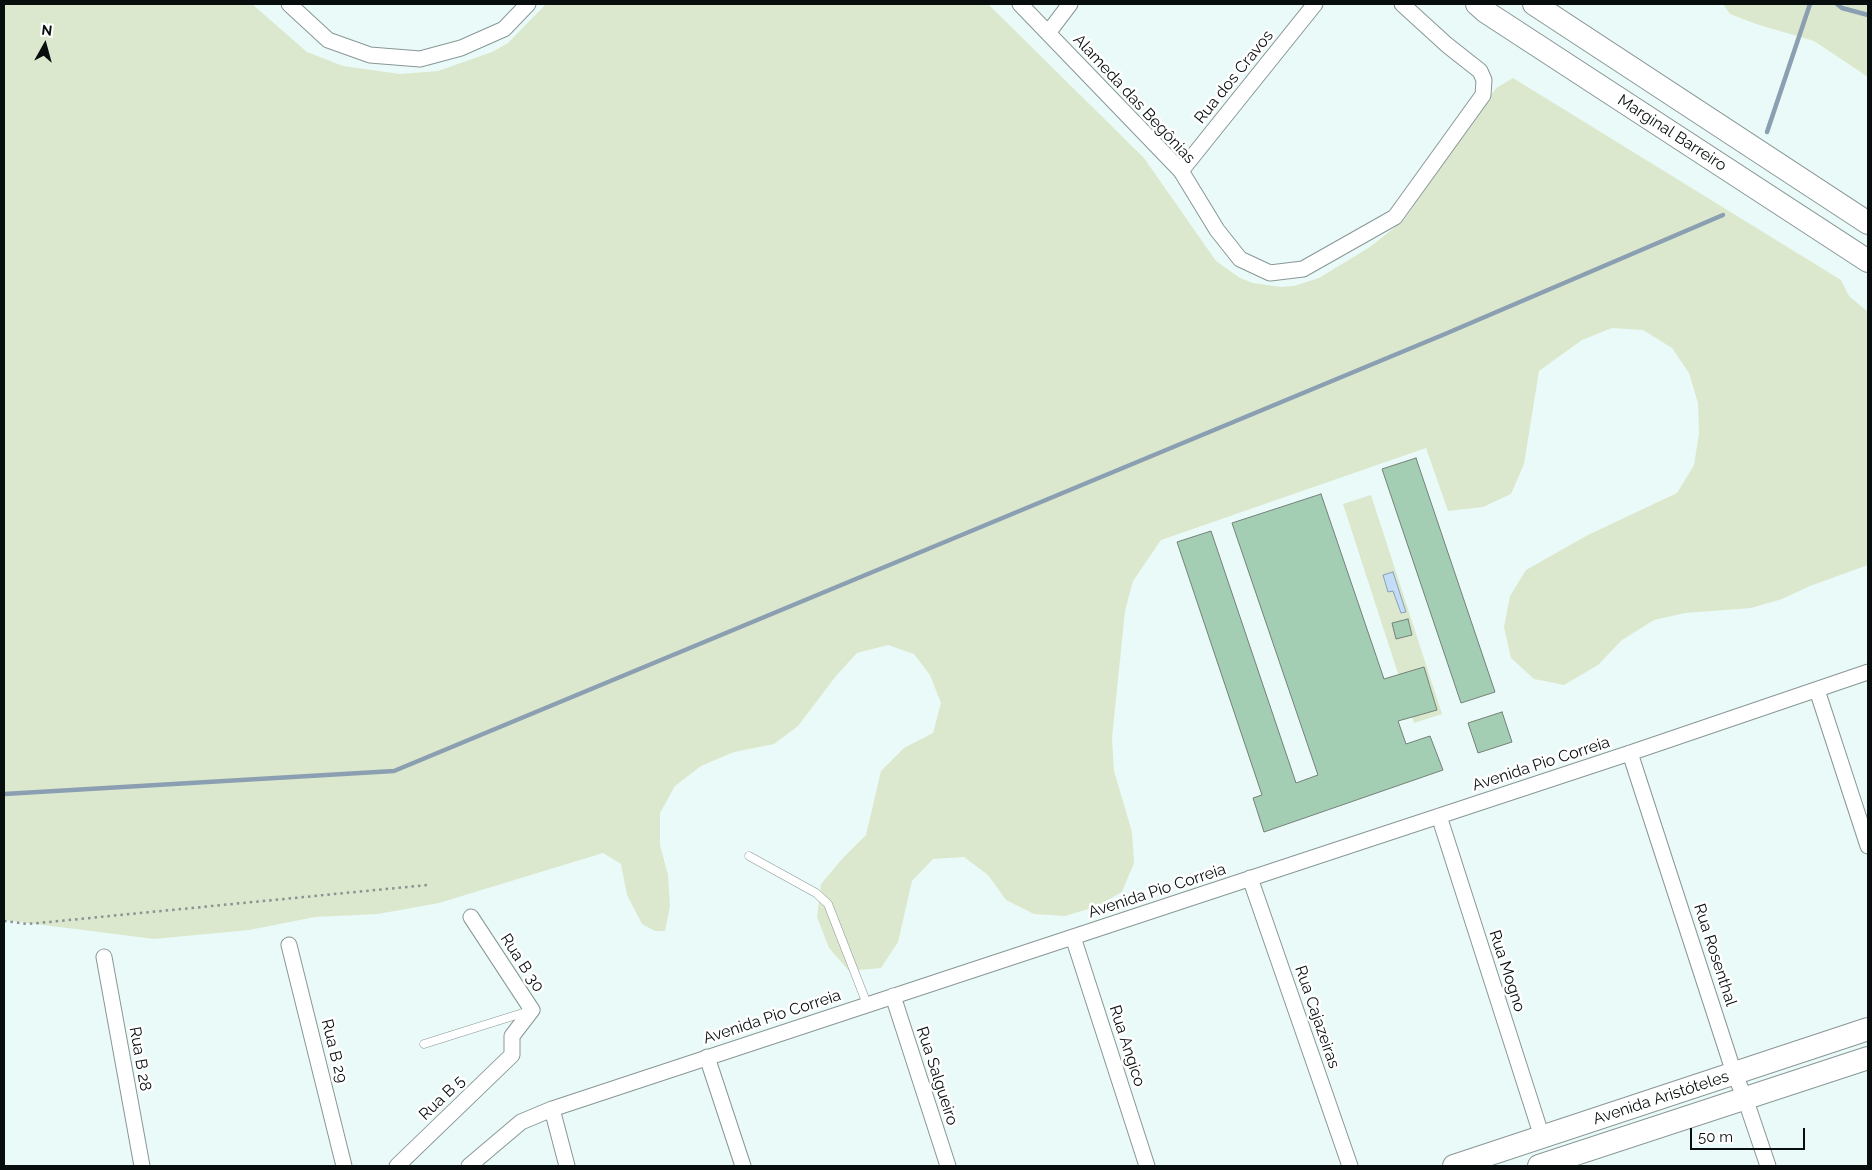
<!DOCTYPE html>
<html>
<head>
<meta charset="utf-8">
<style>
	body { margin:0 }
	#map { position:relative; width:1872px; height:1170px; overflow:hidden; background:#eafaf8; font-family:Raleway,sans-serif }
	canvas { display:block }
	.frame { position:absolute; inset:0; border:5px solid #080d0d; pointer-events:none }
	.north { position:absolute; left:20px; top:20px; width:50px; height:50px; -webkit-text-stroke:4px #fff; paint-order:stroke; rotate:7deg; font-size:14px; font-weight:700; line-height:20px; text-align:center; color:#080d0d }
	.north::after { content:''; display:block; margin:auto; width:18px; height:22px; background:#080d0d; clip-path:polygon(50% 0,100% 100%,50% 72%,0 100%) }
	.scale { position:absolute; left:1690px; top:1128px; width:115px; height:22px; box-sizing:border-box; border:2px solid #080d0d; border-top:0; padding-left:6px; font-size:15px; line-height:18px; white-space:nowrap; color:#080d0d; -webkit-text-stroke:4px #fff; paint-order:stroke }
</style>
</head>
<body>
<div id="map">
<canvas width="1872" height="1170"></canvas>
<div class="frame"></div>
<div class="north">N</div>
<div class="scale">50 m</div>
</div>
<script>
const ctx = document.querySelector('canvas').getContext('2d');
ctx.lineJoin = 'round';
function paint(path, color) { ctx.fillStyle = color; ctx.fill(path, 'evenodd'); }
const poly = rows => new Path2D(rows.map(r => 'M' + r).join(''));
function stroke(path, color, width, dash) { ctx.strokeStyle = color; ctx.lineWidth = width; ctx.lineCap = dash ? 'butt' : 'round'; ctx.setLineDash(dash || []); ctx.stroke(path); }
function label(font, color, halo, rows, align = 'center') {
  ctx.font = font + ' Raleway,sans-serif'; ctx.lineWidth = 5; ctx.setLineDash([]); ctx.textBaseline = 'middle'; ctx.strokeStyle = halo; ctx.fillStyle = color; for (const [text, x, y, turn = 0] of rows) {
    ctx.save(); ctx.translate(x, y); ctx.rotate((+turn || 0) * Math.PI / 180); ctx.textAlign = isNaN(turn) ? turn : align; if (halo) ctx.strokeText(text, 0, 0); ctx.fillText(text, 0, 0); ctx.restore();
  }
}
paint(poly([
	[4,4,252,4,307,52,343,66,400,74,438,71,492,52,508,43,546,4,988,4,1144,158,1216,261,1240,278,1253,283,1281,287,1294,286,1319,278,1370,247,1404,220,1496,88,1513,78,1841,280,1849,296,1868,312,1868,565,1810,586,1782,599,1751,608,1685,613,1654,620,1622,640,1598,665,1564,685,1534,679,1511,658,1504,627,1510,596,1526,570,1586,536,1677,493,1694,465,1699,434,1698,403,1689,373,1672,348,1643,330,1612,328,1582,340,1539,371,1524,464,1511,494,1483,507,1448,511,1426,448,1161,540,1133,581,1125,611,1112,738,1114,771,1132,832,1134,863,1122,892,1095,907,1065,916,1034,914,1006,900,988,875,964,857,933,859,912,881,898,942,881,968,849,971,829,948,817,917,821,884,842,859,866,835,881,771,904,748,933,733,941,703,930,675,914,654,888,645,857,653,836,676,798,726,774,744,734,752,701,766,675,786,660,813,660,845,668,875,670,906,665,931,655,931,642,924,627,895,621,864,603,853,439,903,378,914,315,917,249,930,154,939,4,920],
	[1723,4,1868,4,1868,77,1814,41,1756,24,1730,14],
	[1371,495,1442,714,1414,723,1343,504]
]), '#dce8cd');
const water = poly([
	[1393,572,1406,612,1401,613,1393,591,1388,592,1383,575,1393,572]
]);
paint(water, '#c3ddf9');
stroke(water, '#8b9fb2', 1);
stroke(poly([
	[1837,4,1842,8,1868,15],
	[1767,132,1810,4],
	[4,794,394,771,1445,334,1723,215]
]), '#8b9fb2', 4.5);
const building = poly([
	[1416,458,1495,692,1461,703,1382,469,1416,458],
	[1321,494,1384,679,1424,667,1437,710,1398,721,1406,744,1430,736,1443,770,1264,832,1253,798,1262,795,1177,542,1211,531,1296,783,1318,775,1232,523,1321,494],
	[1408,619,1412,635,1396,639,1392,623,1408,619],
	[1502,712,1512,742,1478,753,1468,723,1502,712]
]);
paint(building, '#a3ceb3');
stroke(building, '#748078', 1);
const lane = poly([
	[749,856,816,893,828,904,867,1004],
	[424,1044,529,1011]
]);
const street = poly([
	[289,4,328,40,370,55,420,59,461,48,504,29,528,4],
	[1020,4,1181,171,1217,230,1240,259,1270,273,1303,269,1395,217,1483,95,1484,80,1480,71,1447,45,1402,4],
	[1048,33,1070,4],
	[1181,171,1315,4],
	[1817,690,1868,846],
	[1630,753,1734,1073,1745,1098,1768,1166],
	[1439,816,1542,1137],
	[1250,878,1350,1166],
	[1073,937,1147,1166],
	[289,945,344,1166],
	[104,957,142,1166],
	[893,996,948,1166],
	[707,1057,743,1166],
	[552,1109,567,1166],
	[397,1166,512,1055,512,1036,532,1010,471,917],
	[469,1166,521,1122,552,1109,1630,753,1868,672]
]);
const secondary = poly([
	[1477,4,1486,12,1868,261],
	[1534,4,1868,223],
	[1454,1166,1868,1029],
	[1539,1166,1868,1058]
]);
stroke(lane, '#889796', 9);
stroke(street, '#889796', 17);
stroke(secondary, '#889796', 24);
stroke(poly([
	[4,921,28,924,427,885]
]), '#889392', 2.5, [2.5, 4]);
stroke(lane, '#fff', 8);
stroke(street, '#fff', 15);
stroke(secondary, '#fff', 22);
label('16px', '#080d0d', '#fff', [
	["Rua dos Cravos",1234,77,-51],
	["Alameda das Begônias",1134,99,47],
	["Marginal Barreiro",1672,133,33],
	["Avenida Pio Correia",1541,764,-18],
	["Avenida Pio Correia",1157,891,-18],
	["Rua Rosenthal",1715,955,72],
	["Rua B 30",522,963,57],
	["Rua Mogno",1507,971,72],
	["Avenida Pio Correia",772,1017,-18],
	["Rua Cajazeiras",1317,1017,71],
	["Rua Angico",1127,1046,72],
	["Rua B 29",334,1051,76],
	["Rua B 28",140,1059,80],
	["Rua Salgueiro",937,1076,72],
	["Rua B 5",442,1098,-44],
	["Avenida Aristóteles",1661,1098,-18]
]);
</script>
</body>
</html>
